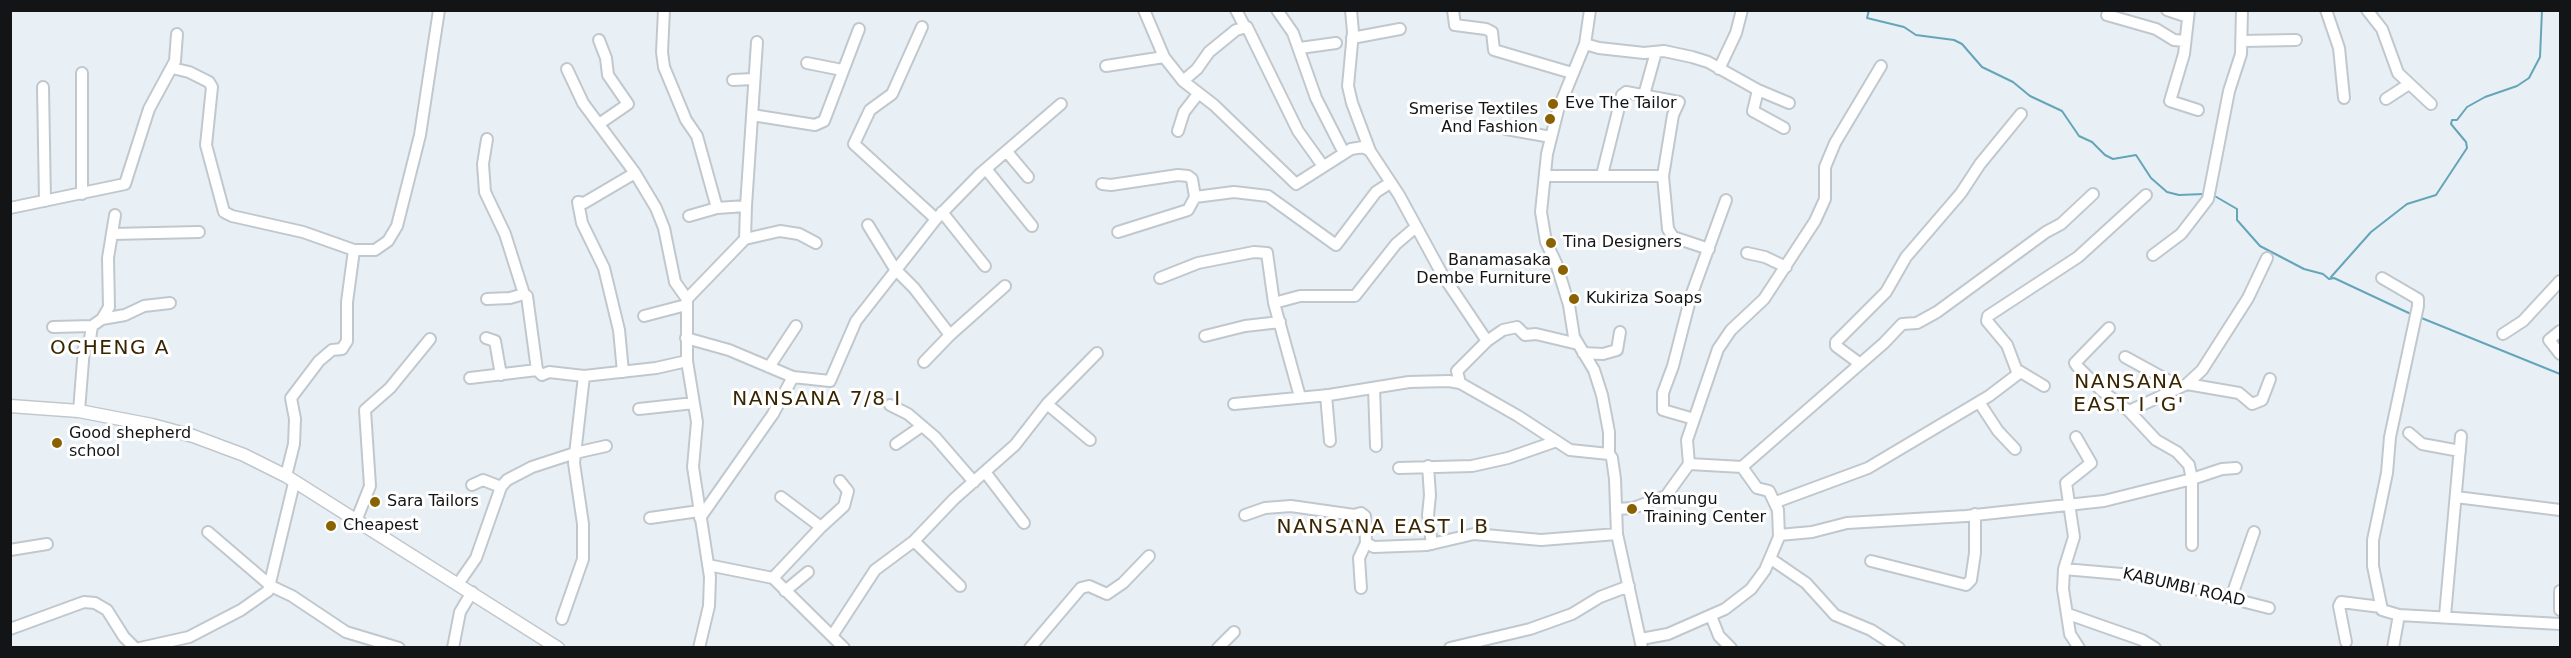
<!DOCTYPE html>
<html>
<head>
<meta charset="utf-8">
<style>
	body { margin:0 }
	#map { position:relative; width:2571px; height:658px; overflow:hidden; background:#e9f0f5; font-family:"DejaVu Sans",sans-serif }
	canvas { display:block }
	.frame { position:absolute; inset:0; border:12px solid #121416; pointer-events:none }
</style>
</head>
<body>
<div id="map">
<canvas width="2571" height="658"></canvas>
<div class="frame"></div>
</div>
<script>
const ctx = document.querySelector('canvas').getContext('2d');
ctx.lineJoin = 'round';
const poly = rows => new Path2D(rows.map(r => 'M' + r).join(''));
function stroke(path, color, width, dash) { ctx.strokeStyle = color; ctx.lineWidth = width; ctx.lineCap = dash ? 'butt' : 'round'; ctx.setLineDash(dash || []); ctx.stroke(path); }
function label(font, color, halo, rows, align = 'center') {
  ctx.font = font + ' "DejaVu Sans",sans-serif'; ctx.lineWidth = 6; ctx.setLineDash([]); ctx.textBaseline = 'middle'; ctx.strokeStyle = halo; ctx.fillStyle = color; for (const [text, x, y, turn = 0] of rows) {
    ctx.save(); ctx.translate(x, y); ctx.rotate((+turn || 0) * Math.PI / 180); ctx.textAlign = isNaN(turn) ? turn : align; if (halo) ctx.strokeText(text, 0, 0); ctx.fillText(text, 0, 0); ctx.restore();
  }
}
stroke(poly([
	[1869,10,1867,18,1904,27,1916,35,1954,40,1962,44,1982,67,2013,82,2030,96,2062,111,2079,136,2092,142,2105,155,2113,159,2136,155,2151,178,2167,192,2179,195,2204,194],
	[2213,195,2237,209,2237,220,2260,246,2304,269,2323,274,2329,279,2334,278,2413,315],
	[2331,277,2371,232,2407,204,2436,195,2467,148,2466,142,2451,124,2452,120,2457,120,2467,107,2485,97,2517,86,2529,78,2540,57,2542,10],
	[2419,317,2560,374]
]), '#64a5b9', 2);
const minor = poly([
	[664,10,662,52,664,67,686,120,697,136,717,208],
	[1144,10,1164,57],
	[1236,10,1245,27],
	[1277,10,1293,33,1316,98,1344,153],
	[1351,10,1353,32,1348,86,1352,103,1370,151],
	[1453,10,1455,25,1486,29,1492,32,1494,50,1572,73],
	[1590,10,1585,44,1558,110,1547,154,1541,212,1546,242,1556,263,1569,305,1574,337,1594,370,1602,395,1609,432,1609,454,1612,458,1615,479,1617,534,1642,648],
	[2167,10,2188,17],
	[2189,10,2184,54,2170,101,2198,110],
	[2326,10,2339,48,2344,98],
	[2367,10,2382,29,2398,73,2431,104],
	[2107,15,2156,29,2174,40,2185,41],
	[922,27,892,94,870,110,854,144,936,219],
	[1352,38,1400,29],
	[599,40,606,58,608,75,628,104,599,124],
	[2242,41,2296,40],
	[1585,44,1599,48,1644,53,1664,51,1692,57,1708,62,1758,90,1789,103],
	[1300,48,1336,43],
	[807,63,842,70],
	[1106,66,1164,57,1183,81,1214,105,1296,184,1351,149,1363,147,1370,151,1399,195,1442,274,1487,341],
	[172,68,189,72,209,82,212,87,206,145,224,212,232,216,303,232,354,250,375,250,388,241,397,226,420,135,439,10],
	[567,69,583,103,635,173],
	[1719,69,1736,33,1742,10],
	[82,73,82,194],
	[733,80,753,79],
	[1183,81,1197,69,1209,52,1236,30,1247,27,1298,131,1323,166],
	[43,87,45,201],
	[1758,90,1753,111,1784,128],
	[1644,95,1656,52],
	[2386,99,2409,84],
	[752,115,815,125,824,121,859,29],
	[1506,129,1551,137],
	[1178,131,1184,112,1198,94],
	[487,139,483,164,485,192,505,234,524,294,527,296,537,370,542,375,549,372,584,376],
	[1007,152,1028,177],
	[986,169,1032,226],
	[1602,175,1622,95,1626,92,1679,102,1673,115,1663,176,1668,229,1673,237,1709,249],
	[1545,176,1663,176],
	[1102,184,1111,185,1178,175,1188,176,1192,179,1195,197,1188,210,1118,232],
	[1195,197,1234,192,1268,196,1336,245,1376,192,1390,183],
	[746,206,757,42],
	[10,208,125,184,149,109,175,61,177,34],
	[942,212,985,266],
	[689,216,717,208,746,206,745,239],
	[868,225,895,269,914,288,950,335,1005,286],
	[112,234,199,232],
	[1747,253,1765,257,1786,267],
	[2153,255,2181,234,2208,199,2229,91,2241,54,2242,10],
	[1160,278,1198,263,1254,252,1267,253,1274,303,1300,397],
	[2382,278,2418,299,2418,306,2390,437,2387,473,2373,540,2373,566,2382,610,2399,615,2560,624],
	[487,299,510,298,524,294],
	[1274,303,1300,296,1355,296,1396,244,1416,227],
	[644,316,686,305],
	[102,319,125,315,144,306,170,303],
	[53,327,92,326],
	[2503,334,2523,321,2560,281],
	[1205,336,1245,326,1280,322],
	[486,338,495,341,501,375],
	[686,338,729,350,793,377,830,381,856,321,936,219,981,173,1061,104],
	[1583,353,1603,354,1617,350,1620,332],
	[2560,354,2549,340,2560,331],
	[2125,357,2178,386],
	[924,362,950,335],
	[1859,363,1836,346,1836,342,1886,292,1906,257,1961,193,1980,164,2021,114],
	[769,367,796,326],
	[2019,371,2044,386],
	[623,372,619,330,604,268,582,223,578,202,584,203,635,173,656,208,664,228,675,282,687,299],
	[470,378,537,370],
	[1460,383,1457,371,1487,341,1503,330,1517,327,1525,335,1536,334,1578,344],
	[2187,384,2239,393,2252,404,2262,400,2270,379],
	[1374,388,1376,446],
	[1326,395,1330,441],
	[1979,402,1998,431,2015,449],
	[1047,404,1090,440],
	[1234,404,1329,395,1409,382,1449,381,1460,383,1518,416,1570,450,1609,454],
	[890,405,908,414,935,437,974,482],
	[639,409,694,403],
	[79,411,84,348,90,339,92,326,102,319,109,307,108,258,115,215],
	[2129,411,2187,384,2202,370,2248,298,2267,258],
	[1694,419,1663,410,1663,393,1673,366,1691,296,1726,200],
	[2409,433,2422,444,2460,451],
	[2076,437,2091,463,2066,483,2074,537,2064,569,2063,589,2070,634,2079,648],
	[896,444,922,426],
	[1689,464,1687,440,1718,349,1731,330,1764,299,1815,221,1825,199,1825,167,1835,143,1881,66],
	[1428,466,1430,495,1428,515,1432,544],
	[1399,468,1472,466,1508,458,1554,442],
	[985,472,1024,523],
	[286,476,294,444,295,419,291,398,319,361,332,350,342,349,347,341,347,302,354,250],
	[472,485,483,480,501,487],
	[2456,497,2560,510],
	[1776,502,1868,468,1989,396,2018,374,2007,345,1987,321,1988,316,2078,257,2146,195],
	[1616,509,1633,508,1666,496,1689,464,1742,467,1884,343,1902,324,1917,323,1937,312,2046,232,2061,224,2093,194],
	[1245,515,1265,508,1291,506,1354,515,1361,513,1365,516,1366,543,1374,547,1427,545,1474,534,1541,540,1617,534],
	[650,518,699,511],
	[700,518,773,414,793,377],
	[356,521,370,486,365,410,390,388,430,339],
	[821,527,844,506,848,491,840,481],
	[208,532,271,586,292,596,346,632,399,648],
	[1779,535,1812,532,1847,523,1966,516,2104,501,2192,479,2189,465,2177,452,2156,440,2129,411,2102,391,2077,366,2075,363,2109,328],
	[914,541,960,586],
	[2192,545,2192,479,2222,469,2236,468],
	[10,550,47,544],
	[1771,559,1806,583,1835,615,1871,630,1899,648],
	[1871,561,1966,585,1971,580,1975,553,1975,514],
	[708,565,773,578,844,648],
	[2064,569,2144,576,2269,608],
	[773,578,821,527,781,497],
	[458,584,476,558,501,487,507,480,532,467,575,453,606,446],
	[1361,588,1359,558,1366,543],
	[785,591,808,572],
	[2560,591,2560,610],
	[2231,598,2254,532],
	[2068,614,2142,640,2155,648],
	[1711,616,1719,636,1731,648],
	[2445,616,2461,436],
	[562,619,583,559,583,524,574,463,584,376,656,368,687,361],
	[10,629,84,602,95,603,107,610,124,637,135,648],
	[832,636,875,570,914,541,954,499,1015,445,1047,404,1097,353],
	[1641,639,1668,634,1725,609,1751,589,1765,570,1779,537,1778,510,1769,491,1757,488,1742,467],
	[2346,642,2339,606,2341,602,2381,607],
	[140,648,189,637,241,610,268,591,294,483],
	[453,648,460,612,472,592],
	[699,648,709,606,710,577,693,467,697,422,687,361,687,299,745,239,780,231,799,234,816,243],
	[1030,648,1081,588,1089,586,1107,594,1123,583,1149,556],
	[1218,648,1234,632],
	[1450,648,1530,629,1572,614,1600,597,1629,586],
	[2393,648,2399,615]
]);
const major = poly([
	[10,406,79,411,152,425,193,436,244,455,286,476,558,648]
]);
stroke(minor, '#c1c8cd', 14);
stroke(major, '#c1c8cd', 15);
stroke(minor, '#fff', 10);
stroke(major, '#fff', 12);
for (const [x, y, r, color] of [
	[1553,104,6,"#8a6202"],
	[1550,119,6,"#8a6202"],
	[1551,243,6,"#8a6202"],
	[1563,270,6,"#8a6202"],
	[1574,299,6,"#8a6202"],
	[57,443,6,"#8a6202"],
	[375,502,6,"#8a6202"],
	[1632,509,6,"#8a6202"],
	[331,526,6,"#8a6202"]
]) { const dot = new Path2D(); dot.arc(x, y, r, 0, 2 * Math.PI); ctx.fillStyle = color; ctx.fill(dot); stroke(dot, '#fff', 2); }
label('16px', '#121416', '#fff', [
	["Eve The Tailor",1565,104],
	["Smerise Textiles",1538,110,"right"],
	["And Fashion",1538,128,"right"],
	["Tina Designers",1563,243],
	["Banamasaka",1551,261,"right"],
	["Dembe Furniture",1551,279,"right"],
	["Kukiriza Soaps",1586,299],
	["Good shepherd",69,434],
	["school",69,452],
	["Yamungu",1644,500],
	["Training Center",1644,518],
	["Sara Tailors",387,502],
	["Cheapest",343,526]
], 'left');
label('16px', '#121416', '#fff', [
	["KABUMBI ROAD",2184,588,13]
]);
ctx.letterSpacing = '1.5px';
label('20px', '#392500', '#fff', [
	["OCHENG A",110,349],
	["NANSANA",2129,383],
	["EAST I 'G'",2129,406],
	["NANSANA 7/8 I",817,400],
	["NANSANA EAST I B",1383,528]
]);
ctx.letterSpacing = '0px';
</script>
</body>
</html>
